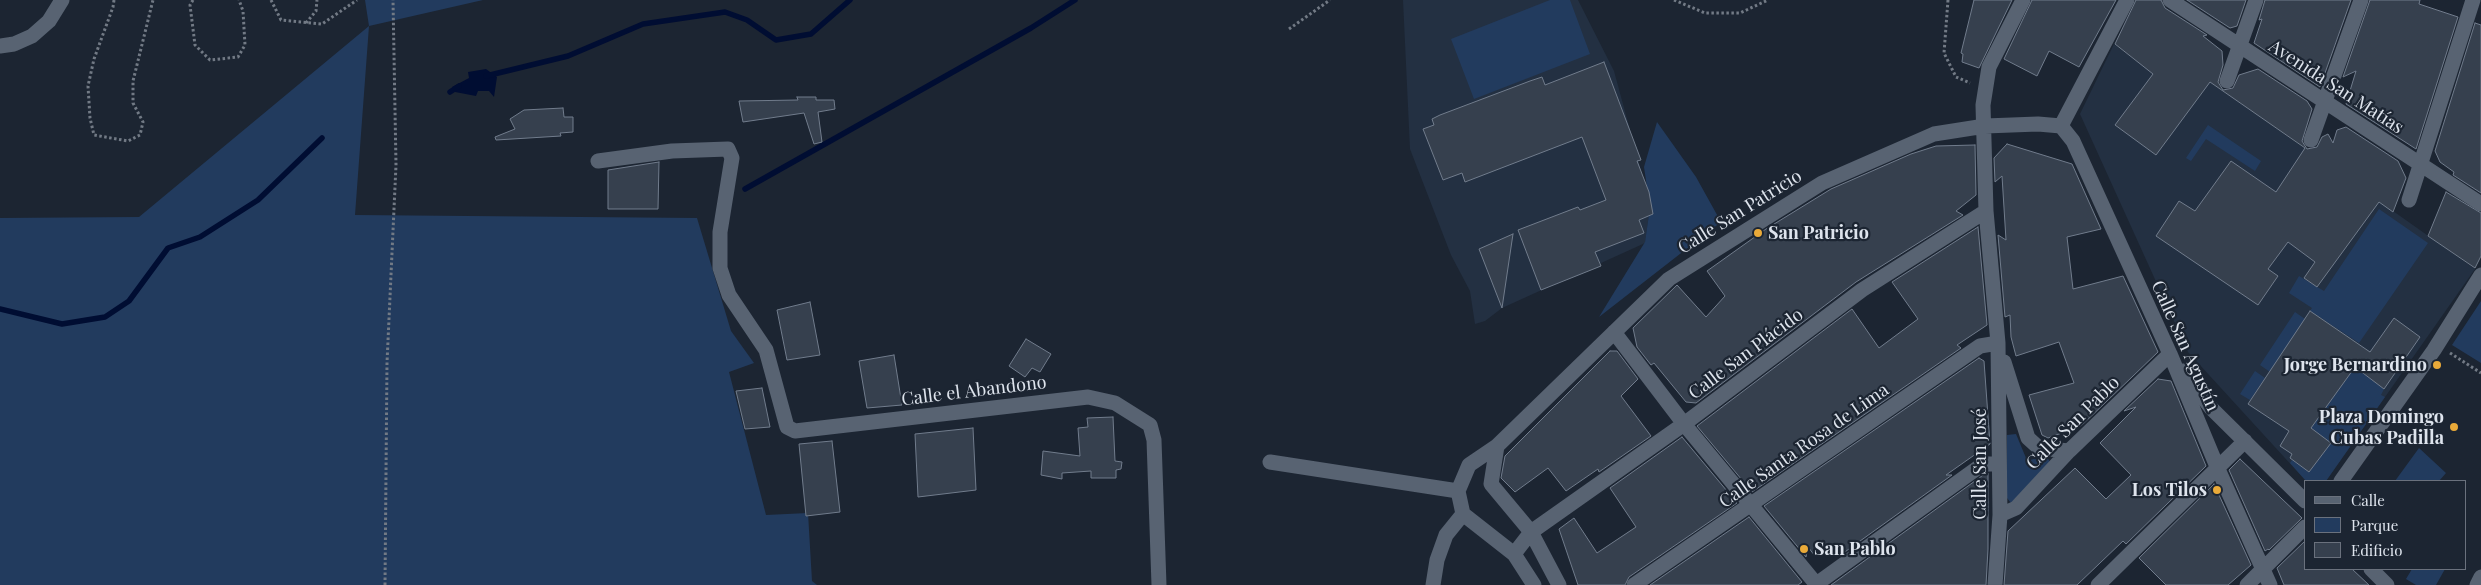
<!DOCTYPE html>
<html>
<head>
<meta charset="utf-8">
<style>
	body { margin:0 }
	#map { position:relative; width:2481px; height:585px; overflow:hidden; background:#1c2532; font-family:"Playfair Display",serif }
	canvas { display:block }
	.legend { position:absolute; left:2304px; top:480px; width:162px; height:90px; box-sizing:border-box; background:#1c2532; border:1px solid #6a717d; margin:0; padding:6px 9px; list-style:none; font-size:15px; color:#dee4ed }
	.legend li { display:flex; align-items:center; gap:10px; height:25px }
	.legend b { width:25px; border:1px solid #6a717d }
</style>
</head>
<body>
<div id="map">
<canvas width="2481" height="585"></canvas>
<ul class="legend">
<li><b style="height:6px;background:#586372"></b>Calle</li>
<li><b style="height:14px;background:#223b5e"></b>Parque</li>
<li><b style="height:14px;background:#36404e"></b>Edificio</li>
</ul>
</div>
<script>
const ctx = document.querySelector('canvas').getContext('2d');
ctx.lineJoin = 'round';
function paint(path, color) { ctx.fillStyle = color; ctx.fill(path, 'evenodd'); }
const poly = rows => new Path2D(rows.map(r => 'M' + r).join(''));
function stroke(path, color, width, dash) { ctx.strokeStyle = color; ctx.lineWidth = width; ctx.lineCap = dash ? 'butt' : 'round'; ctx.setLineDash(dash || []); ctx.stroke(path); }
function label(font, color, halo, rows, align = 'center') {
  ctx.font = font + ' "Playfair Display",serif'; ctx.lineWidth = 4.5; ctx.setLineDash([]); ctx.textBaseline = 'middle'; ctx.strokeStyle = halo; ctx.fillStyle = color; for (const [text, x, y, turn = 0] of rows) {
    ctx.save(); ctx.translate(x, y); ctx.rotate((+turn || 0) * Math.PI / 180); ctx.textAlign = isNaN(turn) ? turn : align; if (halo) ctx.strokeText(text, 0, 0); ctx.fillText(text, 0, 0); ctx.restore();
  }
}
paint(poly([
	[1403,0,1578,0,1614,71,1642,174,1649,192,1650,207,1645,243,1502,308,1485,321,1475,324,1470,291,1451,255,1410,149],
	[2150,39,2475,269,2326,481,2306,481,2188,352,2080,114,2114,44,2136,61]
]), '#233042');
paint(poly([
	[365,0,483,0,369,26,355,215,697,218,731,331,754,363,729,372,766,515,808,513,812,581,817,585,0,585,0,218,139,217,369,26],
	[1550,0,1570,0,1590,54,1474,99,1451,39],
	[1657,122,1696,177,1721,222,1599,317,1645,242,1650,207,1644,167],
	[2208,125,2261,161,2255,171,2206,139,2191,161,2186,158],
	[2379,209,2428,243,2359,343,2310,311,2312,308,2289,293,2299,276,2324,291],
	[2481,301,2481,363,2452,345],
	[2295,312,2305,319,2270,372,2260,365],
	[2355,367,2384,389,2381,395,2385,397,2326,481,2306,481,2290,463,2292,460,2309,472,2331,443,2311,428],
	[2255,371,2265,378,2250,400,2240,394],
	[2016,434,2026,458,2030,460,2046,456,2051,463,2011,503,2007,498,2007,435],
	[2419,448,2446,473,2439,481,2395,481],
	[2412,569,2445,569,2436,585,2416,585,2406,579]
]), '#223b5e');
paint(poly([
	[486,69,497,77,494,97,489,91,478,91,476,96,455,92,452,87,469,78,468,72]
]), '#000d32');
stroke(poly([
	[486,76,568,56,643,24,725,12,747,20,776,40,811,34,850,0],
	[450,92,459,86],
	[745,189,1031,28,1075,0],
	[0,309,62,324,105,317,129,301,168,248,200,237,258,200,322,138]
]), '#000d32', 5.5);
const building = poly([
	[1974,0,2012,0,1979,68,1962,62,1963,54,1961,53,1974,0],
	[2032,0,2116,0,2079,67,2049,51,2037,76,2004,59,2032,0],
	[2136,0,2161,0,2165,8,2207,35,2203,36,2222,51,2223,65,2218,82,2223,90,2233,88,2239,75,2258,69,2307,101,2312,109,2302,141,2307,149,2317,147,2322,137,2328,134,2333,143,2337,130,2346,127,2398,161,2406,178,2393,212,2379,202,2317,287,2304,278,2315,262,2288,242,2268,269,2278,276,2258,305,2156,236,2179,201,2195,211,2231,161,2276,192,2305,148,2210,82,2156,155,2115,125,2153,74,2115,44,2136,0],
	[2187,0,2246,0,2237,26,2230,28,2187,0],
	[2265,0,2351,0,2320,87,2254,43,2262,19,2259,20,2265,0],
	[2370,0,2420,0,2419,4,2458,17,2416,149,2346,104,2356,71,2343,77,2370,0],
	[2475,23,2481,25,2481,193,2453,175,2454,172,2440,162,2435,151,2475,23],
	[1604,62,1641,160,1637,161,1649,192,1653,214,1639,220,1644,233,1595,252,1601,266,1541,290,1518,230,1578,207,1580,210,1606,200,1582,137,1465,182,1462,173,1443,180,1423,129,1434,125,1432,119,1440,115,1530,81,1542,77,1545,85,1604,62],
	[797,97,816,97,816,100,834,100,835,109,818,112,822,142,814,144,804,113,743,122,739,101,798,100,797,97],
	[563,108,564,117,573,117,573,132,560,133,561,136,496,140,495,137,515,129,510,119,524,110,563,108],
	[2007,144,2072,164,2101,229,2067,237,2073,289,2123,276,2158,352,2081,426,2048,438,2042,435,2029,395,2074,383,2059,342,2016,356,2011,337,2010,315,2005,317,1998,235,2006,240,2002,176,1995,182,1994,158,2007,144],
	[1975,145,1976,195,1956,211,1963,215,1856,282,1696,403,1686,402,1654,363,1651,365,1637,347,1633,328,1677,285,1706,317,1725,296,1707,271,1766,229,1831,189,1911,154,1936,146,1975,145],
	[659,162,658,209,608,209,608,170,659,162],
	[2446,192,2481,213,2481,256,2475,268,2428,236,2446,192],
	[1978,227,1987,325,1957,345,1961,348,1752,492,1697,426,1852,309,1879,348,1918,319,1892,282,1978,227],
	[1513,234,1502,308,1479,249,1513,234],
	[810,302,820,355,787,360,777,310,810,302],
	[2310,311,2370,352,2394,318,2420,337,2384,389,2355,367,2311,428,2331,443,2309,472,2290,458,2292,454,2280,446,2289,431,2248,404,2310,311],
	[1026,339,1051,354,1040,372,1032,368,1025,377,1009,366,1026,339],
	[1610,351,1617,351,1638,379,1621,396,1651,436,1599,472,1598,469,1566,491,1548,468,1515,492,1501,478,1505,456,1610,351],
	[894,355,902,405,867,408,859,361,894,355],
	[1979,358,1984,361,1990,444,1946,475,1952,475,1842,554,1839,546,1815,556,1808,547,1806,557,1764,506,1979,358],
	[2158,379,2171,381,2206,466,2126,544,2123,541,2077,585,2004,585,2008,531,2075,468,2106,499,2131,475,2100,443,2136,407,2124,411,2158,379],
	[762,388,770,427,745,429,736,391,762,388],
	[1113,417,1115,461,1122,462,1121,469,1116,470,1116,478,1091,478,1091,471,1062,473,1062,479,1041,475,1043,451,1080,456,1078,428,1088,427,1087,418,1113,417],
	[973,428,976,490,918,497,915,434,973,428],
	[1682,437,1737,503,1629,577,1625,585,1578,585,1559,529,1574,518,1597,553,1636,527,1610,488,1682,437],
	[832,441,840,512,806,516,799,444,832,441],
	[2240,459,2302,518,2269,550,2268,549,2265,551,2229,470,2240,459],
	[1986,473,1988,473,1988,549,1986,585,1831,585,1986,473],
	[2214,484,2251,565,2228,585,2166,585,2139,558,2214,484],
	[1749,517,1802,582,1798,585,1650,585,1749,517],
	[2305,541,2305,569,2352,569,2369,585,2284,585,2277,568,2305,541]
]);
paint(building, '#36404e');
stroke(building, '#717c8c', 1);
stroke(poly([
	[114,0,113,7,94,59,88,86,90,118,94,135,128,141,140,135,143,122,133,103,133,81,153,0],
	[193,0,190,5,195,45,210,60,238,57,245,45,243,11,239,0],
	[271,0,281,20,322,24,357,0],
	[1674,0,1705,13,1740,13,1768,0],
	[1948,0,1944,53,1956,77,1970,83],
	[306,23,316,11,317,0],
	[1289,29,1330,0],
	[2450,353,2481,373],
	[385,585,387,363,396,165,393,0]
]), '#727a85', 3, [2.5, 2.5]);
stroke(poly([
	[2170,0,2481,204],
	[0,46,14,44,32,36,49,21,62,0],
	[2227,81,2256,0],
	[2061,126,2073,141,2170,354,2218,469,2270,585],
	[2061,126,2127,0],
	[2311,140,2361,0],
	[598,161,672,151,728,149,732,158,720,232,720,268,729,295,766,350,787,427,795,431,1088,397,1115,403,1150,425,1154,440,1159,585],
	[2409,200,2473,0],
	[1614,332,1684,424,1817,585],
	[2004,362,2028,438,2039,448,2069,451],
	[2183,371,2211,408,2305,501],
	[1497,446,1491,484,1531,532,1559,585],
	[1270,462,1458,491],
	[2341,481,2434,350,2481,275],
	[2000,515,2016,508,2069,451,2170,354],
	[1514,554,1531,532,1684,424,1862,290,1986,211],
	[2371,569,2387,585],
	[1433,585,1437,560,1446,535,1463,514],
	[1534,585,1514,554,1463,514,1458,491,1469,465,1497,446,1669,279,1822,183,1934,134,1985,126,2038,124,2061,126],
	[1634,585,1980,346,1998,343],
	[1815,585,1983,464,1999,464],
	[1995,585,2000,515,1998,343,1986,211,1983,105,1989,67,2023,0],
	[2098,585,2245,441],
	[2247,585,2305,527],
	[2477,585,2481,577]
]), '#586372', 15);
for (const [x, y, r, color] of [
	[1758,233,5,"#eaaa39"],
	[2437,365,5,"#eaaa39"],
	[2454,427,5,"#eaaa39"],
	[2217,490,5,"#eaaa39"],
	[1804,549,5,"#eaaa39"]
]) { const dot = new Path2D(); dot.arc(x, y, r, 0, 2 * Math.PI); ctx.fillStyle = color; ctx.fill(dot); stroke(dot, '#1c2532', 2); }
label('18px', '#dee4ed', '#1c2532', [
	["Avenida San Matías",2336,87,33],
	["Calle San Patricio",1740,212,-32],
	["Calle San Agustín",2185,346,66],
	["Calle San Plácido",1746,354,-37],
	["Calle el Abandono",974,391,-7],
	["Calle San Pablo",2073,423,-45],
	["Calle Santa Rosa de Lima",1804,446,-35],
	["Calle San José",1980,464,-90]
]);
label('bold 18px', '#dee4ed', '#1c2532', [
	["San Patricio",1768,233,"left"],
	["Jorge Bernardino",2427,365],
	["Plaza Domingo",2444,417],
	["Cubas Padilla",2444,438],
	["Los Tilos",2207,490],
	["San Pablo",1814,549,"left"]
], 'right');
</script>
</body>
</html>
